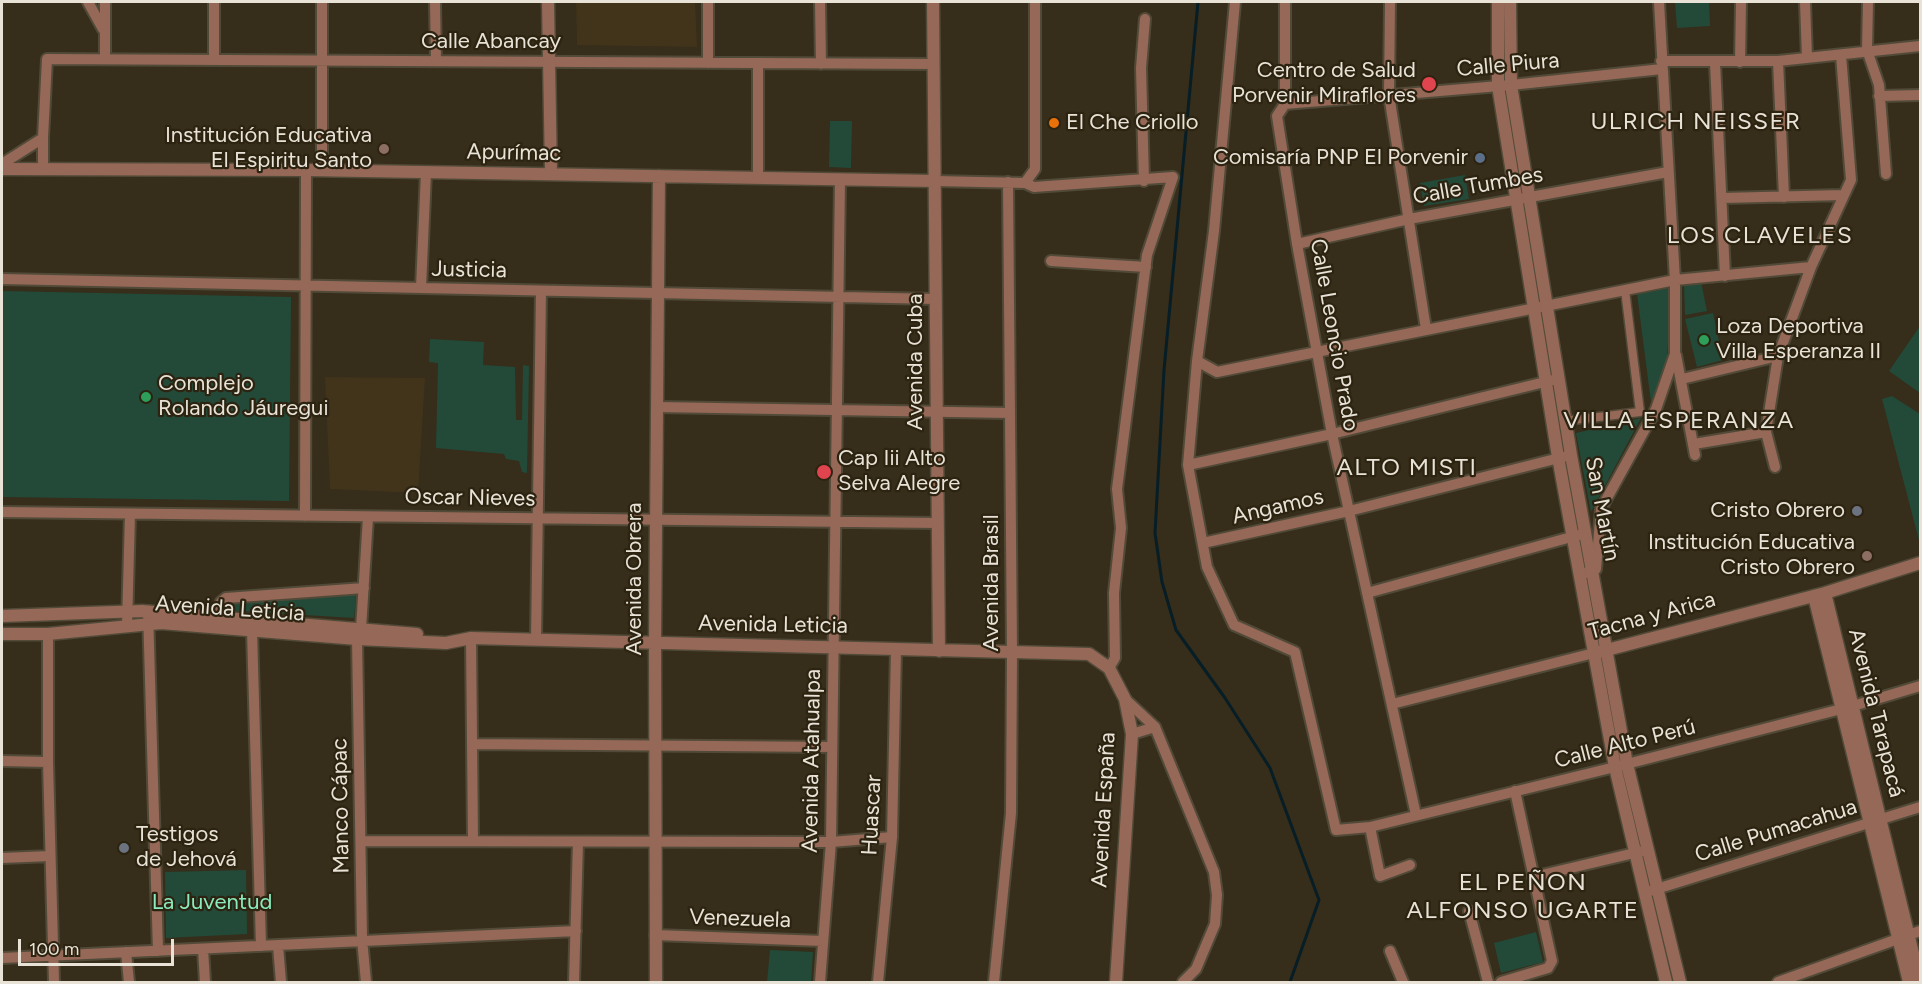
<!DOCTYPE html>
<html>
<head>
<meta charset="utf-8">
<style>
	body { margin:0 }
	#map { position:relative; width:1922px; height:984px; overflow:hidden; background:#362d1a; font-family:Figtree,sans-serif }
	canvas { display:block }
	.frame { position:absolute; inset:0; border:3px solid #e8e2d7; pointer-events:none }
	.scale { position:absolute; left:18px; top:939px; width:156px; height:27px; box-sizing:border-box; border:3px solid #e8e2d7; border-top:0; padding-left:8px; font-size:18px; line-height:21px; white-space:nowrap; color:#e8e2d7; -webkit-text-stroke:4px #2c2310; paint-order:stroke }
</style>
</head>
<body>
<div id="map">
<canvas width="1922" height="984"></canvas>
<div class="frame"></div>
<div class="scale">100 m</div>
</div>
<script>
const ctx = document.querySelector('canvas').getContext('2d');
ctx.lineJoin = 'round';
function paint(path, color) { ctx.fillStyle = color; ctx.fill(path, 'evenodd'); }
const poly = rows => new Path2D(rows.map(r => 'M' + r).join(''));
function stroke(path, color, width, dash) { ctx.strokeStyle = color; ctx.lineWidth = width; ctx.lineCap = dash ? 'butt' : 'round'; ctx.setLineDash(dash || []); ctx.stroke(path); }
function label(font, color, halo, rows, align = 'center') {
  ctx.font = font + ' Figtree,sans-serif'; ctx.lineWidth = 4.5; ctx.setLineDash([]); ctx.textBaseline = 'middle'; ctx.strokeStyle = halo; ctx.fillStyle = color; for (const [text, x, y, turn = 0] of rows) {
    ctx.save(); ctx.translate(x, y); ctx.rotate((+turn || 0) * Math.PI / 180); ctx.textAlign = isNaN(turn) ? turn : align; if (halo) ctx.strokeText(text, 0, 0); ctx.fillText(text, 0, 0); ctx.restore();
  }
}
paint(poly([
	[576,2,695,2,697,47,577,45],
	[325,377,425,378,418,493,330,489]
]), '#41341b');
paint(poly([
	[1675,2,1709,2,1710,26,1677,28],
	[830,121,852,121,851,168,829,167],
	[1465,175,1469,199,1424,206,1420,183],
	[1701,282,1707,311,1685,315,1684,284],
	[1671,288,1667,361,1651,402,1637,294],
	[2,291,291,297,289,501,2,497],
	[1713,313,1723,360,1697,367,1685,319],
	[1920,326,1920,393,1889,371],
	[430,339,484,342,483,365,515,367,516,420,522,420,523,365,529,366,527,473,522,472,519,461,506,459,504,454,436,448,438,363,429,362],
	[1892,396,1920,414,1920,544,1882,399],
	[1641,418,1591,512,1576,433],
	[356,595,354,618,222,610,225,601],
	[246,870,247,934,166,938,165,872],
	[1536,932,1543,962,1501,973,1494,943],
	[770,950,813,952,811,982,767,982]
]), '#234a39');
stroke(poly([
	[1198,2,1164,370,1155,533,1162,582,1176,630,1225,698,1270,768,1319,900,1290,982]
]), '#071e26', 3);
const pedestrian = poly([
	[1565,421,1640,412,1625,290]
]);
const minor = poly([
	[88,2,103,29],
	[214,2,214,60],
	[322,2,322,170],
	[435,2,436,61],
	[708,2,708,63],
	[820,2,821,64],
	[1235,2,1214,231,1197,361,1188,465,1207,567,1234,625,1295,652,1336,830,1370,827,1615,767,1853,706,1920,686],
	[1285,2,1285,104,1277,116,1297,244,1332,434,1416,815],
	[1390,2,1389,95,1426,329],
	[1805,2,1807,58],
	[1868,2,1867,50,1879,85,1886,174],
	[105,59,105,2],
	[1661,61,1778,61,1920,46],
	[1778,61,1784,197],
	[1740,62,1741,2],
	[758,63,758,178],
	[1715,63,1725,276],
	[1879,96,1920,95],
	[1285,104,1511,85,1662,69],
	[43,138,43,168],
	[2,164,43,138,47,59,934,64],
	[935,181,1025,183,1034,187,1173,177,1147,255,1117,489,1121,528,1114,593,1115,658,1109,668],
	[1144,181,1141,68,1145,19],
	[1025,183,1035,169,1035,2],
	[1722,198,1843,195],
	[1297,244,1409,219,1668,172],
	[1051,261,1146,267],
	[2,279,936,299],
	[421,288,426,172],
	[1676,355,1695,455],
	[1197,361,1217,372,1675,280,1811,267],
	[1682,379,1778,356],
	[657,407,1010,413],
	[1694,444,1766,432],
	[1188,465,1332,434,1553,380],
	[1775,467,1766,432,1778,356,1811,267,1851,180,1841,55],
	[2,512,938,523],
	[305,516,306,170],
	[1203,543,1349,511,1571,455],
	[1580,575,1596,569,1601,509,1656,409,1675,354,1675,280,1659,2],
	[1367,593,1586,533],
	[148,611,158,951],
	[216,617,221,602,226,598,364,588],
	[127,625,130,514],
	[252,631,261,946],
	[48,634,48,762,54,982],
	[471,638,473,841],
	[536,640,541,291],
	[1125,699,1155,727,1214,872,1217,895,1215,924,1196,969,1183,982],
	[1392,704,1594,653],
	[1132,734,1155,727],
	[472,744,832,747],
	[2,761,48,762],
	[1370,827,1380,876,1410,865],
	[361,841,831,842,892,837],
	[2,858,50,856],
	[1533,877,1647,850],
	[1650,891,1920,807],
	[1469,911,1488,982],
	[655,935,823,941],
	[278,946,281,982],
	[203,949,205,982],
	[1390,951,1403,982],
	[126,952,129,982],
	[2,958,576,931],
	[366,982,362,939,357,639,361,629,368,517],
	[574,982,578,842],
	[820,982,831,842,840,179],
	[878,982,892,837,896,650],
	[994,982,1011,813,1012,652,1008,182],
	[1501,982,1548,968,1552,961,1515,791],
	[1778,982,1920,931]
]);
const tertiary = poly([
	[548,2,551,174],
	[933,2,939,651],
	[1498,2,1498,86,1558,457,1615,767,1666,982],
	[1510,2,1511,85,1571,455,1627,764,1680,982],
	[2,169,306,170,935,181],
	[1825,593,1920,982],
	[1814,596,1909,982],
	[2,616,142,611,417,634],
	[2,634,48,634,161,623,357,639,446,643,471,638,1089,654,1109,668,1125,699,1132,734,1116,982],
	[1599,652,1825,593,1920,563],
	[656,982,655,643,659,176]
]);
stroke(pedestrian, '#524a38', 11);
stroke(minor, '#524a38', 14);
stroke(tertiary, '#524a38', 15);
stroke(pedestrian, '#956857', 8);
stroke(minor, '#956857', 10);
stroke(tertiary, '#956857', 12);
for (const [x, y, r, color] of [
	[1429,84,8,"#e0444e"],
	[1054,123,6,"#e8710a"],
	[384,149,6,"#8d6e63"],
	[1480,158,6,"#5c6f8a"],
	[1704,340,6,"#2e9e5b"],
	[146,397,6,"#2e9e5b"],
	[824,472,8,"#e0444e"],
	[1857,511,6,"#6b7280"],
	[1867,556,6,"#8d6e63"],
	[124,848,6,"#6b7280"]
]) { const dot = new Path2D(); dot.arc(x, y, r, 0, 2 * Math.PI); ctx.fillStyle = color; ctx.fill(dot); stroke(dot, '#2c2310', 2); }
label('22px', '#e8e2d7', '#2c2310', [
	["Calle Abancay",491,42],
	["Calle Piura",1508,65,-5],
	["Apurímac",514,153,1],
	["Calle Tumbes",1478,186,-10],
	["Justicia",469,270,1],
	["Calle Leoncio Prado",1334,335,80],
	["Avenida Cuba",916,362,-90],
	["Oscar Nieves",470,498,1],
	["Angamos",1278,507,-13],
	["San Martín",1602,509,79],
	["Avenida Obrera",635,579,-90],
	["Avenida Brasil",992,583,-90],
	["Avenida Leticia",230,609,4],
	["Tacna y Arica",1652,616,-15],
	["Avenida Leticia",773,625,1],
	["Avenida Tarapacá",1876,713,76],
	["Calle Alto Perú",1625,744,-14],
	["Avenida Atahualpa",812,761,-89],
	["Manco Cápac",341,806,-91],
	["Avenida España",1104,810,-87],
	["Huascar",872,815,-87],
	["Calle Pumacahua",1776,831,-17],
	["Venezuela",740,919,2]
]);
label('22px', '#e8e2d7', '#2c2310', [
	["Centro de Salud",1416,71],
	["Porvenir Miraflores",1416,96],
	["El Che Criollo",1066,123,"left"],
	["Institución Educativa",372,136],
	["El Espiritu Santo",372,161],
	["Comisaría PNP El Porvenir",1468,158],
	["Loza Deportiva",1716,327,"left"],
	["Villa Esperanza II",1716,352,"left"],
	["Complejo",158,384,"left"],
	["Rolando Jáuregui",158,409,"left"],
	["Cap Iii Alto",838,459,"left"],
	["Selva Alegre",838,484,"left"],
	["Cristo Obrero",1845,511],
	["Institución Educativa",1855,543],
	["Cristo Obrero",1855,568],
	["Testigos",136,835,"left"],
	["de Jehová",136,860,"left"]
], 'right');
label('22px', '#89ebbe', '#2c2310', [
	["La Juventud",212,903]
]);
ctx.letterSpacing = '1.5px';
label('24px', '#e8e2d7', '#2c2310', [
	["ULRICH NEISSER",1696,122],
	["LOS CLAVELES",1760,236],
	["VILLA ESPERANZA",1679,421],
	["ALTO MISTI",1407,468],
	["EL PEÑON",1523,883],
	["ALFONSO UGARTE",1523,911]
]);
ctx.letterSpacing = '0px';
</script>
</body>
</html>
